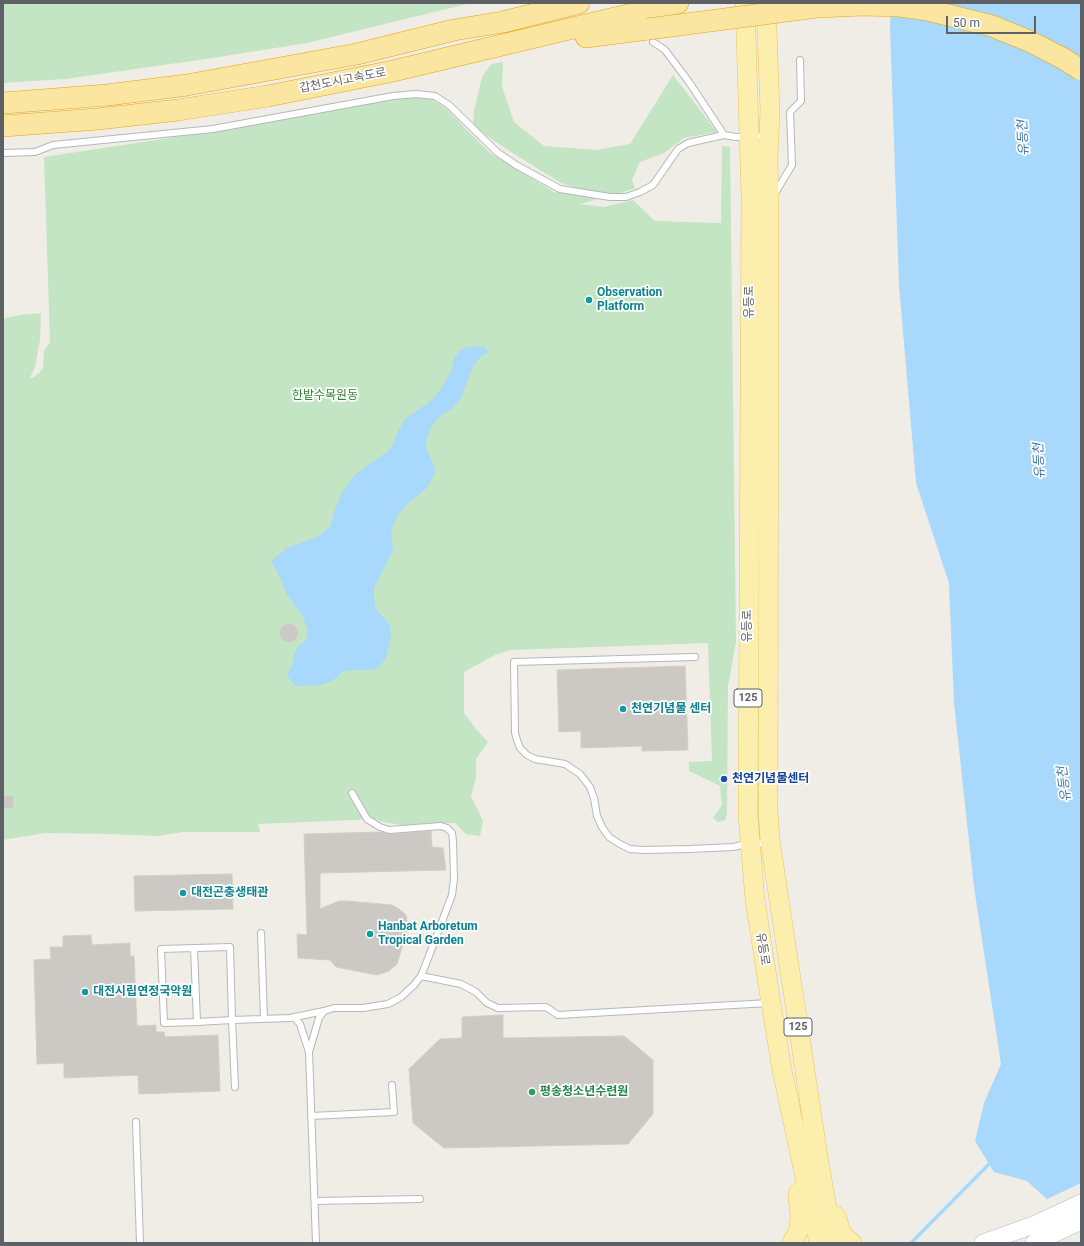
<!DOCTYPE html>
<html>
<head>
<meta charset="utf-8">
<style>
	body { margin:0 }
	#map { position:relative; width:1084px; height:1246px; overflow:hidden; background:#efede5; font-family:Roboto,sans-serif }
	canvas { display:block }
	.frame { position:absolute; inset:0; border:4px solid #5d6165; pointer-events:none }
	.scale { position:absolute; left:946px; top:16px; width:90px; height:18px; box-sizing:border-box; border:2px solid #5d6165; border-top:0; padding-left:5px; font-size:12px; line-height:14px; white-space:nowrap; color:#5d6165; -webkit-text-stroke:3px #fff; paint-order:stroke }
</style>
</head>
<body>
<div id="map">
<canvas width="1084" height="1246"></canvas>
<div class="frame"></div>
<div class="scale">50 m</div>
</div>
<script>
const ctx = document.querySelector('canvas').getContext('2d');
ctx.lineJoin = 'round';
function paint(path, color) { ctx.fillStyle = color; ctx.fill(path, 'evenodd'); }
const poly = rows => new Path2D(rows.map(r => 'M' + r).join(''));
function stroke(path, color, width, dash) { ctx.strokeStyle = color; ctx.lineWidth = width; ctx.lineCap = dash ? 'butt' : 'round'; ctx.setLineDash(dash || []); ctx.stroke(path); }
function label(font, color, halo, rows, align = 'center') {
  ctx.font = font + ' Roboto,"Noto Sans KR",sans-serif'; ctx.lineWidth = 3.5; ctx.setLineDash([]); ctx.textBaseline = 'middle'; ctx.strokeStyle = halo; ctx.fillStyle = color; for (const [text, x, y, turn = 0] of rows) {
    ctx.save(); ctx.translate(x, y); ctx.rotate((+turn || 0) * Math.PI / 180); ctx.textAlign = isNaN(turn) ? turn : align; if (halo) ctx.strokeText(text, 0, 0); ctx.fillText(text, 0, 0); ctx.restore();
  }
}
paint(poly([
	[3,3,471,3,307,43,206,59,65,79,3,83],
	[503,62,502,87,514,122,544,146,596,150,630,144,673,75,717,132,684,138,664,153,640,162,632,180,635,188,618,194,580,189,561,183,508,150,473,126,474,111,482,77,491,64],
	[411,96,430,98,447,109,464,127,490,153,554,192,577,195,598,199,579,204,604,207,633,200,655,221,721,223,722,146,730,147,736,642,728,686,727,815,725,820,718,822,713,818,722,805,720,786,689,771,689,762,712,761,708,643,510,650,495,655,464,672,464,713,476,729,488,742,476,759,476,778,471,796,483,821,480,836,466,834,455,823,401,825,379,821,377,819,258,824,260,832,183,832,157,836,107,834,45,833,3,840,3,321,5,318,20,315,41,313,40,340,35,367,30,378,32,378,39,373,43,368,44,351,50,342,44,157,261,124]
]), '#c3e5c3');
paint(poly([
	[891,3,1081,3,1081,1230,1027,1181,994,1172,975,1141,984,1103,1001,1064,974,887,954,703,949,583,916,483,899,285,890,27],
	[473,346,484,347,489,352,480,357,472,368,464,391,459,401,450,410,440,416,431,427,426,440,427,450,434,465,435,473,427,488,405,506,397,517,393,525,391,534,393,550,374,588,374,598,376,609,389,624,391,634,386,658,379,667,373,670,352,670,342,672,332,681,319,685,295,686,289,678,287,674,292,667,295,652,299,645,306,641,308,630,303,617,287,595,282,581,271,561,287,548,317,537,330,527,335,510,341,494,356,474,392,448,396,435,405,419,432,400,442,387,451,371,454,358,461,349]
]), '#a8d8fc');
paint(poly([
	[1081,1183,1081,1232,1045,1200]
]), '#efede5');
stroke(poly([
	[911,1243,992,1161]
]), '#a8d8fc', 3.5);
const building = poly([
	'280 633a9 9 0 1 1 18 0a9 9 0 1 1-18 0Z',
	[685,666,688,750,642,751,642,746,581,748,581,731,559,732,557,670,685,666],
	[13,796,13,808,3,808,3,797,13,796],
	[431,831,432,847,443,848,446,870,320,873,320,909,339,901,347,901,392,905,399,909,406,915,408,928,397,964,389,971,377,975,336,967,330,960,298,958,297,934,307,935,304,834,381,832,389,834,431,831],
	[232,874,233,909,135,911,134,876,232,874],
	[91,935,92,945,130,943,130,956,134,956,137,1026,156,1025,156,1032,164,1032,165,1037,218,1035,220,1091,139,1094,138,1075,64,1078,64,1063,37,1064,34,960,51,959,50,947,63,947,63,936,91,935],
	[503,1015,503,1038,624,1036,653,1060,653,1114,628,1144,444,1148,413,1123,409,1069,440,1039,462,1038,462,1017,503,1015]
]);
paint(building, '#ccc9c4');
stroke(building, '#d3cec4', 1);
const service = poly([
	[653,42,665,50,689,82,724,135],
	[3,153,35,152,53,145,213,129,393,96,416,94,435,96,449,105,497,152,516,165,560,189,610,197,626,197,640,192,653,185,678,149,688,143,724,135,736,137,767,136],
	[774,195,792,165,790,112,801,101,800,60],
	[695,657,514,662,515,733,517,740,520,748,527,755,535,759,565,764,580,774,590,787,594,798,597,816,602,827,609,837,620,844,630,849,644,850,690,849,733,847,742,845,769,843],
	[261,933,264,1019],
	[194,948,197,1022],
	[421,976,461,984,476,992,487,1003,498,1008,546,1007,558,1015,769,1003],
	[294,1017,300,1024,309,1052],
	[235,1087,232,1020,230,947,161,949,164,1023,197,1022,232,1020,290,1018,324,1011],
	[311,1116,394,1112,392,1085],
	[136,1122,140,1243],
	[315,1201,420,1199],
	[316,1243,309,1052,319,1018,324,1011,334,1008,363,1008,388,1004,401,997,414,985,421,976,429,956,452,895,454,879,453,841,452,833,447,828,441,826,389,830,380,827,367,819,352,793]
]);
const secondary = poly([
	[983,1243,1036,1224,1081,1203],
	[1034,1243,1081,1221]
]);
const primary = poly([
	[745,3,751,195,748,815,755,900,771,1003,782,1070,819,1243],
	[766,3,770,111,768,158,769,210,768,811,770,840,819,1163,830,1225,835,1243],
	[836,1216,842,1234,852,1243],
	[792,1243,799,1229,800,1216,798,1196,799,1192]
]);
const trunk = poly([
	[586,37,648,29],
	[3,103,107,95,187,85,357,54,454,30,503,22,579,3],
	[3,126,98,119,178,110,268,96,393,71,678,3]
]);
stroke(service, '#b5b8bb', 8);
stroke(secondary, '#b7babe', 18);
stroke(primary, '#ecc461', 20);
stroke(trunk, '#eba208', 22);
stroke(service, '#fff', 6);
stroke(secondary, '#fff', 17);
stroke(primary, '#fceead', 19);
stroke(trunk, '#fae6a0', 21);
const trunkBridge = poly([
	[648,29,817,7,863,5,900,6,928,10,992,26,1029,41,1064,59,1081,70]
]);
stroke(trunkBridge, '#eba208', 22, []);
stroke(trunkBridge, '#fae6a0', 21);
for (const [x, y, r, color] of [
	[589,300,4,"#0f9aa8"],
	[623,709,4,"#0f9aa8"],
	[724,779,4,"#1a4fb4"],
	[183,893,4,"#0f9aa8"],
	[370,934,4,"#0f9aa8"],
	[85,992,4,"#0f9aa8"],
	[532,1092,4,"#2e9e5b"]
]) { const dot = new Path2D(); dot.arc(x, y, r, 0, 2 * Math.PI); ctx.fillStyle = color; ctx.fill(dot); stroke(dot, '#fff', 1.5); }
for (const [x, y, w] of [
	[748,698,28],
	[798,1027,28]
]) { const box = new Path2D(); box.roundRect(x - w / 2, y - 9, w, 18, 3); ctx.fillStyle = '#fff'; ctx.fill(box); stroke(box, '#5d6165', 1); }
label('bold 11px', '#5d6165', null, [
	["125",748,698],
	["125",798,1027]
]);
label('12px', '#5d6165', '#fff', [
	["갑천도시고속도로",343,81,-11],
	["유등로",750,302,-90],
	["유등로",748,626,-90],
	["유등로",762,949,81]
]);
label('bold 12px', '#0d838f', '#fff', [
	["Observation",597,293],
	["Platform",597,307],
	["천연기념물 센터",631,709],
	["대전곤충생태관",191,893],
	["Hanbat Arboretum",378,927],
	["Tropical Garden",378,941],
	["대전시립연정국악원",93,992]
], 'left');
label('12px', '#37813a', '#fff', [
	["한밭수목원동",325,396]
]);
label('bold 12px', '#164399', '#fff', [
	["천연기념물센터",732,779]
], 'left');
label('bold 12px', '#27864d', '#fff', [
	["평송청소년수련원",540,1092]
], 'left');
label('italic 13px', '#4579ae', '#fff', [
	["유등천",1024,138,-93],
	["유등천",1040,461,-93],
	["유등천",1065,784,-97]
]);
</script>
</body>
</html>
